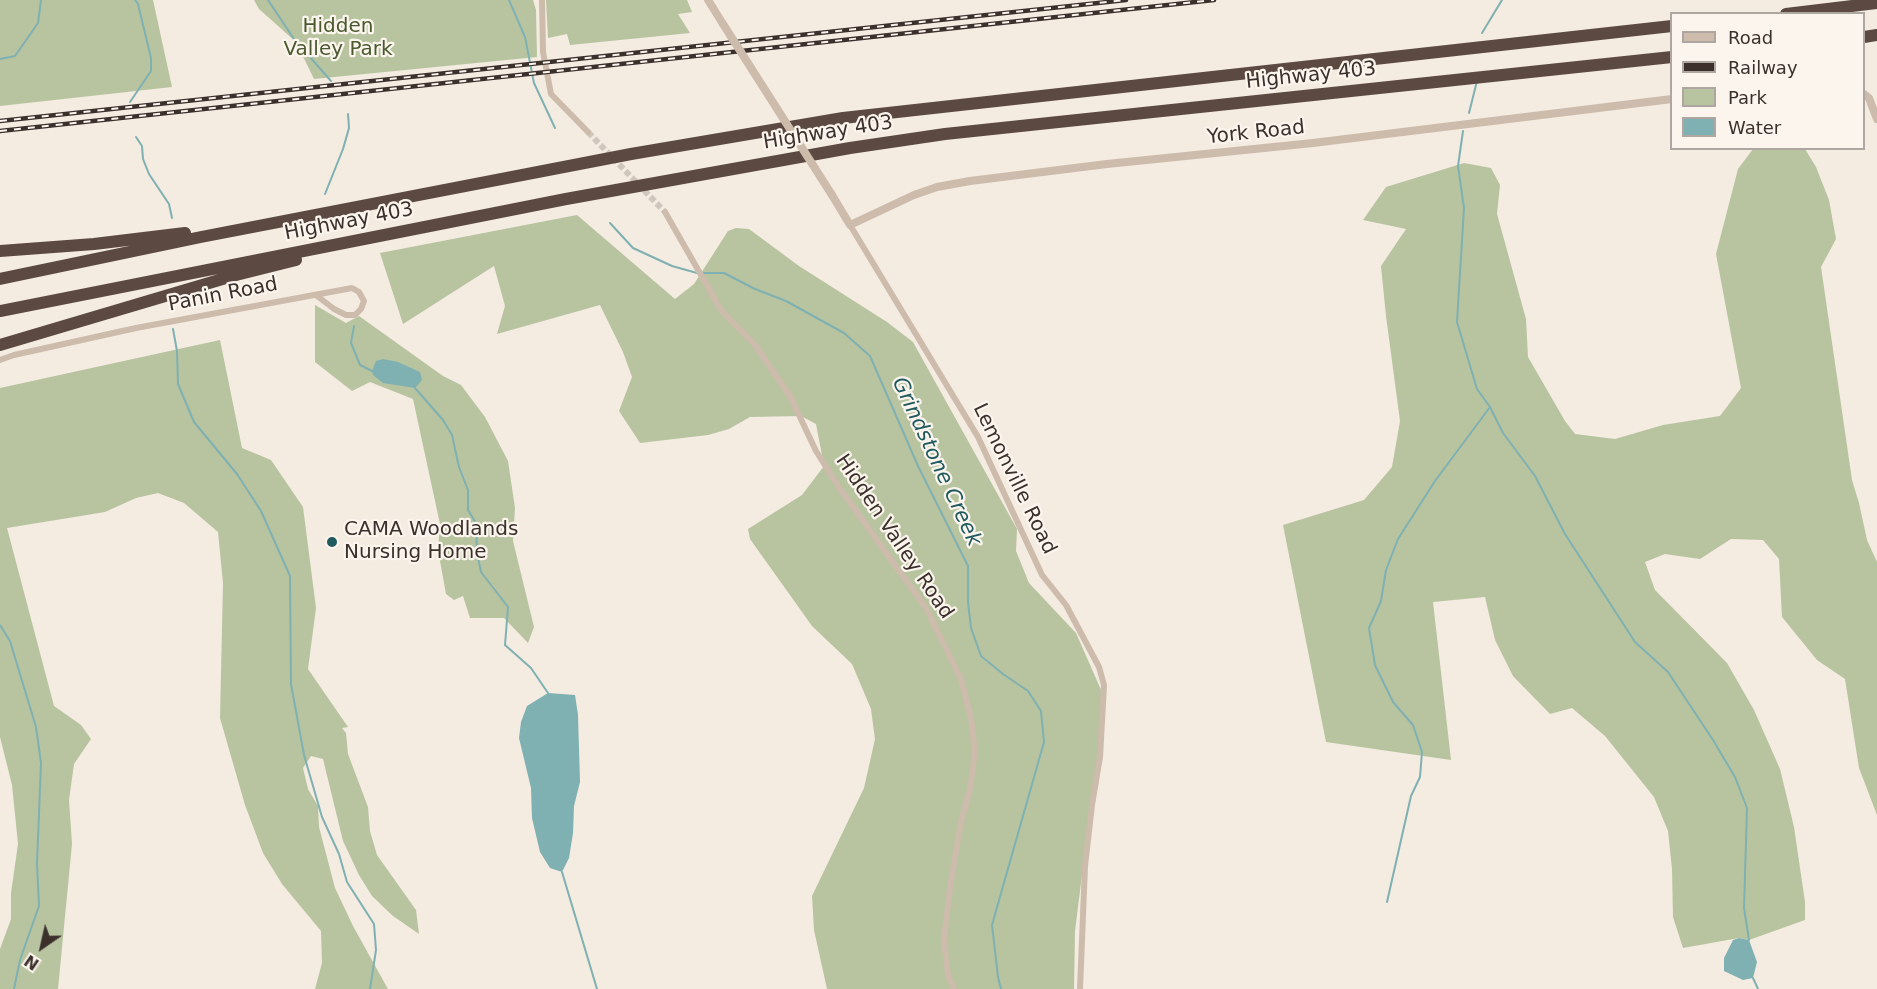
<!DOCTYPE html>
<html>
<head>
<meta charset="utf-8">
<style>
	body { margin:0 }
	#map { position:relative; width:1877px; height:989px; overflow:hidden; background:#f4ebe1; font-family:"DejaVu Sans",sans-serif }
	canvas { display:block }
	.legend { position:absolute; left:1670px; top:12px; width:195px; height:138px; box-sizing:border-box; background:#fbf5ee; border:2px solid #aea6a0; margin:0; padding:8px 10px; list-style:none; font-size:18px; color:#3b302b }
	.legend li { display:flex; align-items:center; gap:12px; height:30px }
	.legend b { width:30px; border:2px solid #aea6a0 }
	.north { position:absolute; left:12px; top:917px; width:60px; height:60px; -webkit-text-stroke:4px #fbf5ee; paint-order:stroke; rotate:214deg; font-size:16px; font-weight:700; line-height:24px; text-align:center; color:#3b302b }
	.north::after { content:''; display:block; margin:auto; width:21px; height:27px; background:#3b302b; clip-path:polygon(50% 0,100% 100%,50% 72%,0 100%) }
</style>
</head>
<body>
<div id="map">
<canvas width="1877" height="989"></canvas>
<ul class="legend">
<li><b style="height:8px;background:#cdbbac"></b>Road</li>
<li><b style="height:8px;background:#3b302b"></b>Railway</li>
<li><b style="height:16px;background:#b8c4a0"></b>Park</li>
<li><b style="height:16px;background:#7fb0b2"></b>Water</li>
</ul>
<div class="north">N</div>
</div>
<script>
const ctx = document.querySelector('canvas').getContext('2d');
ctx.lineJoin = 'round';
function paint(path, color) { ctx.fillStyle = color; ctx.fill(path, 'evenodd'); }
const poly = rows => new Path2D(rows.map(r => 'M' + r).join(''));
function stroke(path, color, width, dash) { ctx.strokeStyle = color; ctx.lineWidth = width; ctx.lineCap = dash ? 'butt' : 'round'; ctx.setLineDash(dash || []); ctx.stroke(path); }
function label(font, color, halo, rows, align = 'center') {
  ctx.font = font + ' "DejaVu Sans",sans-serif'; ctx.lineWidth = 4.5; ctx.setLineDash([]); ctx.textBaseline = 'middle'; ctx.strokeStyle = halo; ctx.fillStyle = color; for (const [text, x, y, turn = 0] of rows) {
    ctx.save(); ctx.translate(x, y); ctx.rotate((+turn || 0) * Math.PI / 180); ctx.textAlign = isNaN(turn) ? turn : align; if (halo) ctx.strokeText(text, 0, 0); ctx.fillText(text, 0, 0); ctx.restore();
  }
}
paint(poly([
	[0,0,153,0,172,87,0,106],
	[254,0,533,0,536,10,537,57,314,79,296,42,259,9],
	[546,0,687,0,692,12,678,14,690,33,570,45,567,34,548,38],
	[1753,149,1805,149,1816,167,1829,200,1836,239,1821,267,1852,480,1859,503,1867,540,1877,562,1877,815,1859,768,1845,679,1817,660,1782,617,1779,559,1763,540,1731,539,1700,559,1665,554,1645,562,1655,590,1727,663,1754,710,1780,769,1794,827,1805,902,1805,920,1749,940,1739,938,1683,948,1673,917,1672,869,1668,831,1654,797,1605,736,1572,708,1550,714,1513,676,1495,640,1485,597,1433,602,1451,760,1326,742,1283,525,1364,500,1392,467,1400,421,1386,316,1381,266,1406,229,1363,220,1386,187,1464,163,1491,168,1500,185,1497,214,1526,319,1528,357,1565,421,1575,434,1615,439,1663,425,1720,416,1741,388,1716,254,1738,169],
	[577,215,675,299,694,284,728,231,736,228,749,229,799,266,887,322,913,342,1017,529,1016,551,1029,583,1076,633,1102,692,1103,732,1083,867,1075,931,1074,989,827,989,814,930,812,896,864,788,875,739,871,709,852,664,812,626,750,539,748,529,802,495,824,466,816,424,801,416,750,417,729,429,708,435,640,443,619,411,632,377,623,352,600,305,497,334,505,306,494,266,403,324,380,253],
	[315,305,346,323,359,316,443,376,461,385,485,417,508,461,515,508,513,541,534,627,528,643,504,618,470,618,463,596,454,600,446,594,438,550,440,524,413,399,370,382,352,391,315,362],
	[220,340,242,448,271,460,303,507,316,608,308,669,348,727,342,728,346,733,348,754,368,807,370,831,377,855,416,910,419,934,393,916,372,896,359,875,343,841,323,759,311,756,303,768,308,789,318,806,319,827,335,888,353,926,388,989,315,989,322,963,321,931,282,884,263,853,245,805,220,718,223,583,218,532,184,503,158,493,136,498,105,512,7,528,54,706,81,725,91,739,74,764,69,800,72,844,58,989,0,989,0,949,11,919,11,893,18,844,12,785,0,737,0,388]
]), '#b8c4a0');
paint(poly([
	[383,359,398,362,420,372,422,380,415,388,383,383,373,375,372,371,376,361],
	[548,693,575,695,578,715,580,782,574,806,573,833,569,858,562,872,550,868,540,852,532,818,531,788,519,738,521,722,527,706],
	[1739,938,1749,940,1757,962,1753,978,1743,980,1724,971,1724,958,1733,940]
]), '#7fb0b2');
stroke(poly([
	[268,0,294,39,331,81],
	[509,0,525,37,534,83,555,128],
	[1482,33,1502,0],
	[0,59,15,56,38,23,41,0],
	[130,102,151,71,151,58,138,4,135,0],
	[1469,113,1477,81],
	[1463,131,1458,166,1464,208,1457,322,1477,389,1490,407,1503,433,1535,476,1565,534,1635,642,1668,672,1713,740,1735,777,1747,808,1744,908,1749,940],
	[136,137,142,146,143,159,149,174,169,204,172,218],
	[325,194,343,149,349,128,348,114],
	[610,223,633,248,672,266,697,273],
	[703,273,724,273,755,289,786,301,844,333,870,356,918,466,968,566,968,602,971,628,981,656,1003,674,1028,691,1041,711,1044,742,992,925,998,977,1001,989],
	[354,326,351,343,360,365,372,371],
	[173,329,177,351,178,384,194,422,237,474,261,511,290,576,291,684,304,755,322,817,339,854,347,882,374,924,376,950,370,989],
	[415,388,443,420,452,435,459,467,468,490,468,510,476,523,477,553,481,572,508,607,505,645,531,668,548,693],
	[0,625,10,641,36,727,41,763,37,863,39,906,20,960,14,989],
	[562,872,597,989],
	[1387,902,1411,796,1420,777,1422,752,1413,725,1393,702,1375,665,1369,628,1381,601,1386,570,1398,539,1435,481,1490,407],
	[1753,978,1758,989]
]), '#7fb0b2', 2);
stroke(poly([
	[588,132,665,212]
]), '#cfc6bd', 6, [6, 3]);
stroke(poly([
	[542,0,543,52,551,94,588,132],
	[665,212,721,310,755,345,790,396,816,451,838,486,926,608,961,679,971,718,975,752,970,789,961,822,950,888,944,940,948,975,954,989],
	[850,225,978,437,1042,575,1066,605,1099,667,1104,685,1100,757,1092,805,1085,866,1080,989],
	[0,360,14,355,136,328,352,288,359,292,364,301,361,309,355,315,346,315,334,309,316,295]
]), '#cdbbac', 6);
stroke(poly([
	[708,0,723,24],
	[1864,94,1869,98,1877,119],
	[832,195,850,225,914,195,937,187,970,181,1107,164,1313,143,1672,99]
]), '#cdbbac', 8);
stroke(poly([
	[1786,14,1877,3],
	[1864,37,1877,35],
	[0,251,94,244,185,233],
	[0,279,201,237,631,154,843,118,1672,26],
	[0,311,566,199,850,148,945,134,1672,57],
	[0,345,236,275,296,260]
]), '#5c4a42', 12);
const rail = poly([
	[0,121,1126,0],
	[0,131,1214,0]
]);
stroke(rail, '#3b302b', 4.5);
stroke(rail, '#fbf5ee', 2, [7]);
stroke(poly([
	[723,24,832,195]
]), '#cdbbac', 8);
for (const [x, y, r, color] of [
	[332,542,6,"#1f5a5e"]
]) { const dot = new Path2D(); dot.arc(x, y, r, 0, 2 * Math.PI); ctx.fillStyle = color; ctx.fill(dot); stroke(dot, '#fbf5ee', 2); }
label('20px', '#4a5a2e', '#fbf5ee', [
	["Hidden",338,27],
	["Valley Park",338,50]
]);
label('20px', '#3b302b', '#fbf5ee', [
	["Highway 403",1311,76,-6],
	["Highway 403",828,133,-9],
	["York Road",1256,133,-6],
	["Highway 403",349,222,-11],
	["Panin Road",223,295,-11],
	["Lemonville Road",1014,479,64],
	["Hidden Valley Road",894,537,56]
]);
label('20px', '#3b302b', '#fbf5ee', [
	["CAMA Woodlands",344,530],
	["Nursing Home",344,553]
], 'left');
label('italic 21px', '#1f5a5e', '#fbf5ee', [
	["Grindstone Creek",936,462,65]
]);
</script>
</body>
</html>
